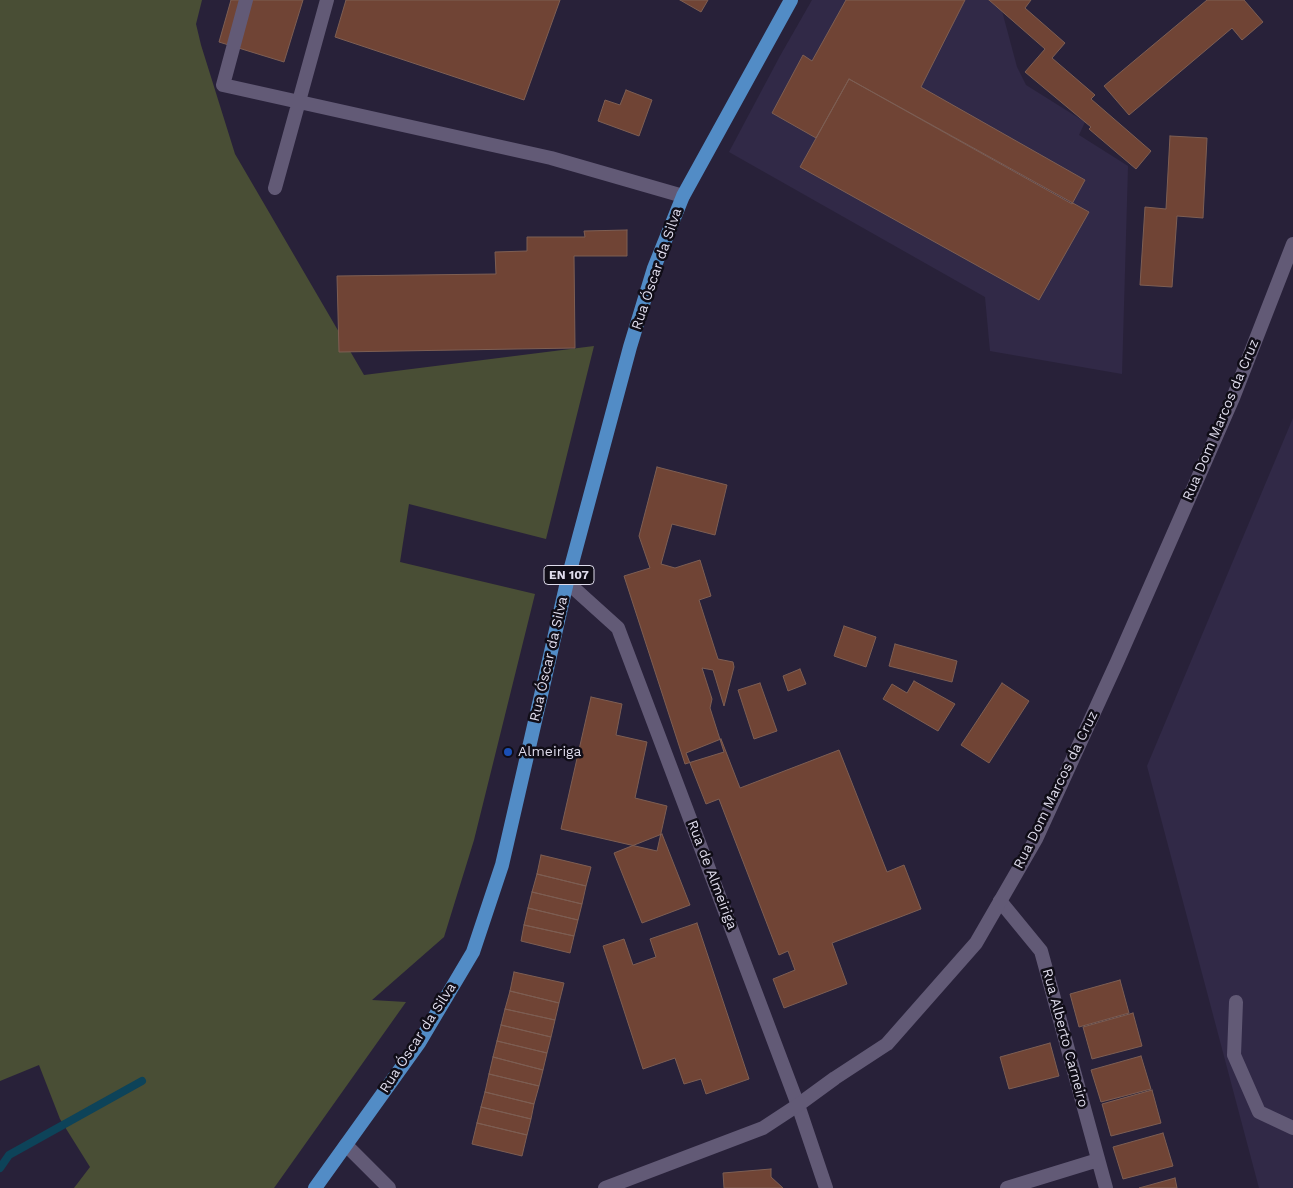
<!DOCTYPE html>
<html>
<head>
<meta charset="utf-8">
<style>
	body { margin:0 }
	canvas { display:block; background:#282139 }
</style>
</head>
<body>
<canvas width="1293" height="1188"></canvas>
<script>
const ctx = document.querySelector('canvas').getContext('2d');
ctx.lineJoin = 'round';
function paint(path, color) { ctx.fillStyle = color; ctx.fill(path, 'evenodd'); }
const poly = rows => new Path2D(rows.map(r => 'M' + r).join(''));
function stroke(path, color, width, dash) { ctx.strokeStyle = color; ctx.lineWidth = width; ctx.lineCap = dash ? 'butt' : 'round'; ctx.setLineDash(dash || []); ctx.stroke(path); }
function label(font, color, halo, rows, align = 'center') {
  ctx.font = font + ' "Work Sans",sans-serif'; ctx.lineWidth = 5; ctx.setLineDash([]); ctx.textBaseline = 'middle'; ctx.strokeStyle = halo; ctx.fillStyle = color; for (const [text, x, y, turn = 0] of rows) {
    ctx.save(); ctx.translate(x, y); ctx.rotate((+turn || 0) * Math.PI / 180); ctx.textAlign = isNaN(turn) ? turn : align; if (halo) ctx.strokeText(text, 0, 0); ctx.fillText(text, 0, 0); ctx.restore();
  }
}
paint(poly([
	[812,0,999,0,1017,67,1026,85,1085,122,1079,135,1128,166,1122,374,990,351,985,297,729,152,780,56],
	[1293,418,1293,1188,1259,1188,1147,766]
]), '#312947');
paint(poly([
	[0,0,202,0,196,24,201,45,235,154,364,375,594,346,546,539,409,504,400,562,535,594,474,840,444,937,372,1000,406,1002,274,1188,74,1188,90,1167,60,1119,39,1065,0,1081]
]), '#494e35');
stroke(poly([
	[0,1168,9,1155,142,1081]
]), '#0d4359', 8);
const building = poly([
	[231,0,303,0,284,62,219,42,231,0],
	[346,0,560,0,524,100,335,37,346,0],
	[680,0,708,0,701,12,680,0],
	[846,0,965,0,921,87,1085,180,1072,204,849,79,816,138,772,113,803,55,812,61,846,0],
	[989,0,1031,0,1025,8,1065,43,1052,58,1095,95,1091,99,1151,151,1136,169,1089,129,1091,127,1025,72,1045,49,989,0],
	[1207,0,1244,0,1263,22,1242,40,1232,28,1129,115,1104,86,1207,0],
	[849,79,1089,212,1039,300,800,167,849,79],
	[626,90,652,100,639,136,598,121,605,100,620,105,626,90],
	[1170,136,1207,138,1203,218,1177,216,1172,287,1140,285,1145,207,1166,209,1170,136],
	[627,230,627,256,574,256,575,348,339,352,337,276,496,274,495,252,527,251,527,237,585,237,584,231,627,230],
	[657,467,727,485,715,535,672,524,661,564,675,568,700,560,711,596,699,600,718,659,733,662,734,667,724,706,713,670,702,668,712,699,710,708,724,752,685,764,624,576,650,568,639,536,657,467],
	[844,626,876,637,866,667,834,656,844,626],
	[895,644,957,661,952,682,889,666,895,644],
	[800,669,806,684,788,691,783,676,800,669],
	[914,681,955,704,938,731,883,699,892,684,907,693,914,681],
	[760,683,777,731,754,739,738,690,760,683],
	[1002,683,1029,701,989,763,961,745,1002,683],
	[591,697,622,704,616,735,647,742,635,798,667,806,657,851,561,829,591,697],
	[721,739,740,788,839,750,887,872,904,865,921,909,832,943,847,984,784,1008,773,979,795,970,788,951,779,955,719,799,706,804,686,753,721,739],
	[662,834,690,905,642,923,614,853,662,834],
	[541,855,591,867,586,886,537,874,541,855],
	[537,874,586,886,582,904,532,892,537,874],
	[532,892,582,904,578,920,528,908,532,892],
	[528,908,578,920,574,936,524,925,528,908],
	[697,923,749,1079,706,1094,701,1079,684,1084,675,1058,643,1069,603,946,624,939,633,965,656,957,650,939,697,923],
	[524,925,574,936,570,953,521,941,524,925],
	[514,972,564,983,559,1003,510,991,514,972],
	[1120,980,1129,1013,1079,1027,1070,994,1120,980],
	[510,991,559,1003,555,1020,505,1009,510,991],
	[505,1009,555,1020,551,1037,501,1025,505,1009],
	[1133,1013,1142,1046,1092,1059,1083,1027,1133,1013],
	[501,1025,551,1037,547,1053,497,1041,501,1025],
	[497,1041,547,1053,543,1070,493,1057,497,1041],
	[1050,1043,1059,1076,1009,1089,1000,1057,1050,1043],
	[1141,1056,1151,1089,1101,1102,1091,1070,1141,1056],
	[493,1057,543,1070,539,1086,489,1074,493,1057],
	[489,1074,539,1086,534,1104,485,1092,489,1074],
	[1152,1090,1161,1123,1111,1136,1102,1104,1152,1090],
	[485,1092,534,1104,531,1119,481,1107,485,1092],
	[481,1107,531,1119,527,1135,477,1123,481,1107],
	[477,1123,527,1135,522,1156,472,1144,477,1123],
	[1163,1133,1173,1166,1123,1179,1113,1147,1163,1133],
	[771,1169,771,1177,783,1188,724,1188,723,1173,771,1169],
	[1175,1178,1177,1188,1139,1188,1175,1178]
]);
paint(building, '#704435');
stroke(building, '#7d5e53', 1);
stroke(poly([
	[1236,1002,1234,1055,1259,1112,1293,1128]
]), '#625a76', 14);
stroke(poly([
	[246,0,223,85,551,158,683,196],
	[275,188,327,0],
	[567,582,618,628,798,1105,826,1188],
	[1000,901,1041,951,1106,1188],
	[1007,1188,1098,1160]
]), '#625a76', 14);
stroke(poly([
	[346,1145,389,1188],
	[605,1188,763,1128,798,1105,835,1078,887,1044,976,943,1036,839,1117,662,1233,398,1293,244]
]), '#625a76', 14);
stroke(poly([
	[315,1188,419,1043,473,952,502,865,567,582,630,347,654,268,683,196,791,0]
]), '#528cc6', 14);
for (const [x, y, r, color] of [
	[508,752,5,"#1a4fb4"]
]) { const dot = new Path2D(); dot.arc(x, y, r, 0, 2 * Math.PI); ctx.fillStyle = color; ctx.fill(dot); stroke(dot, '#100d17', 2); }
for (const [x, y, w] of [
	[569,575,50]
]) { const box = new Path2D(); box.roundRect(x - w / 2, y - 9.5, w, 19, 4); ctx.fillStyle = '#100d17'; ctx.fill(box); stroke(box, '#dfdcec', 1); }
label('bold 12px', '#dfdcec', null, [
	["EN 107",569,575]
]);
label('14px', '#dfdcec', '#100d17', [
	["Rua Óscar da Silva",657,269,-71],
	["Rua Dom Marcos da Cruz",1221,420,-67],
	["Rua Óscar da Silva",549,659,-77],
	["Rua Dom Marcos da Cruz",1056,790,-64],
	["Rua de Almeiriga",712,875,69],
	["Rua Óscar da Silva",418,1038,-57],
	["Rua Alberto Carneiro",1065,1038,75]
]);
label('14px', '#dfdcec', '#100d17', [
	["Almeiriga",518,752]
], 'left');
</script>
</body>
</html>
